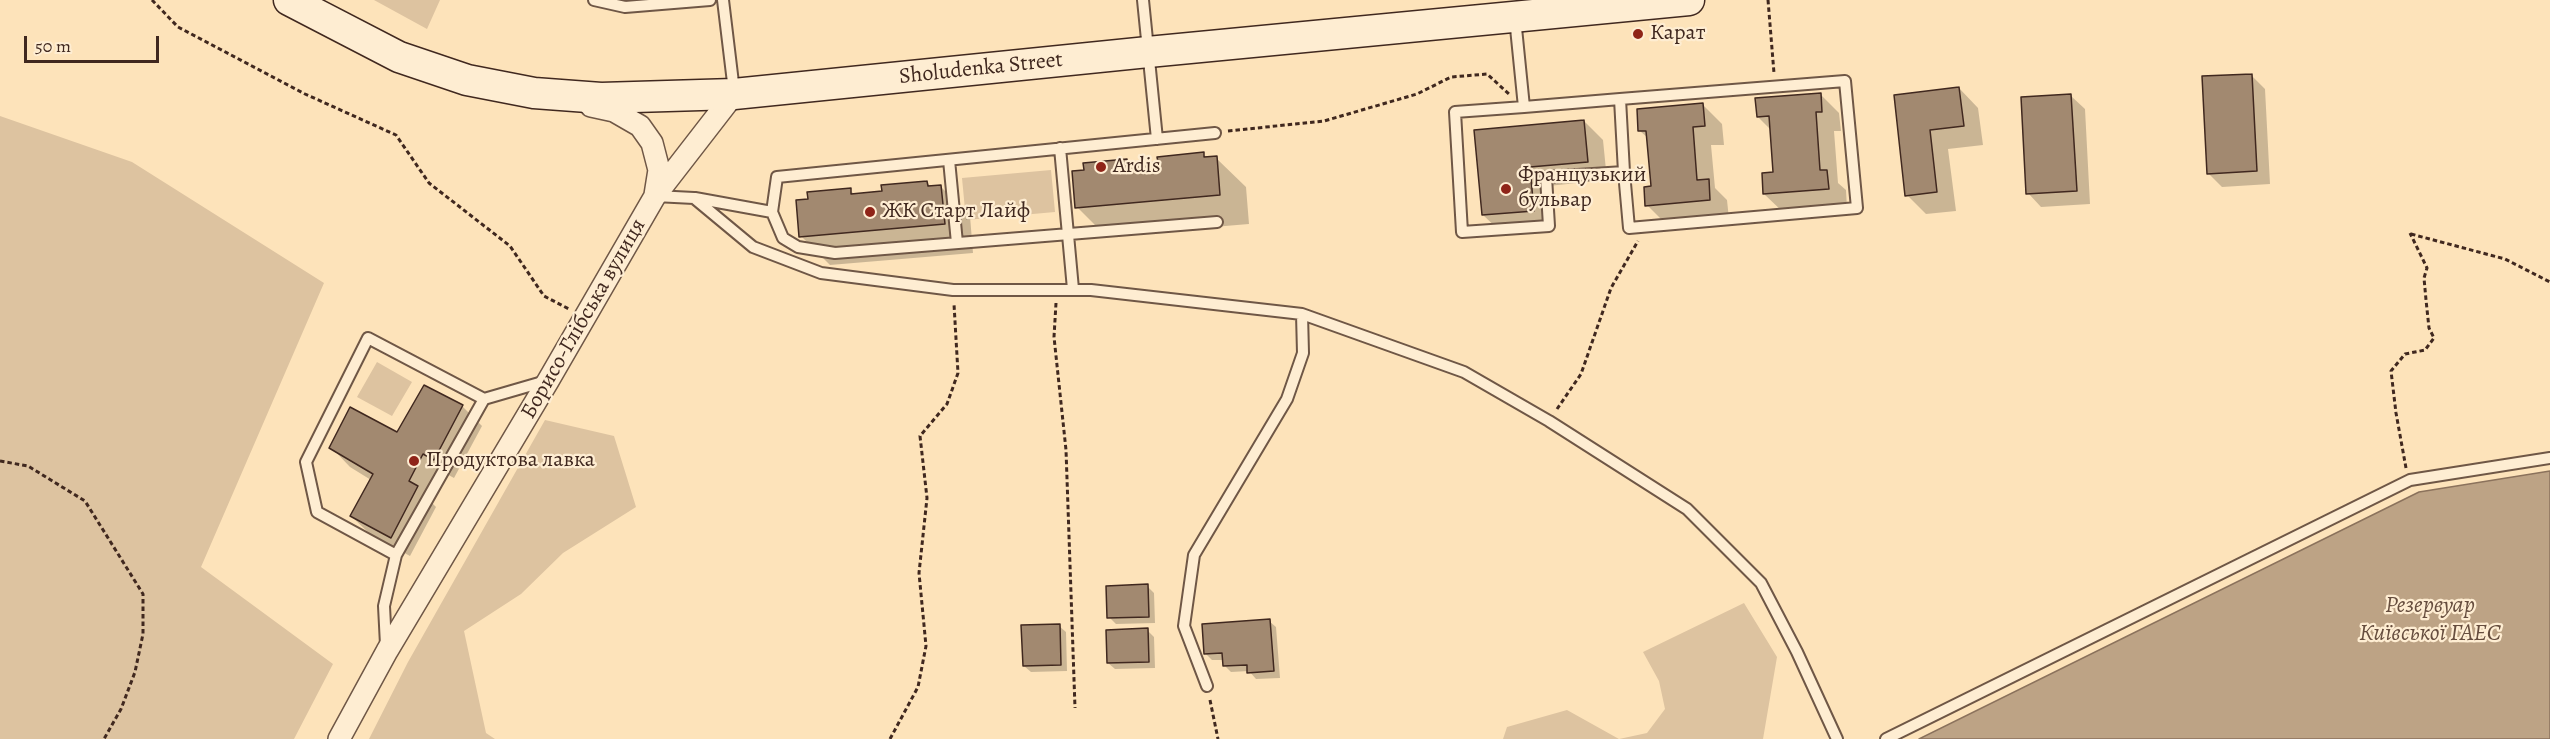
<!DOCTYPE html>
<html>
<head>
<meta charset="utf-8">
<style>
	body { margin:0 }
	#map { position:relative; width:2550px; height:739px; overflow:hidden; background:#fde3ba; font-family:Alegreya,serif }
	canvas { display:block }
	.scale { position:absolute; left:24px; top:36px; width:135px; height:27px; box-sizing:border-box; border:3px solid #40281f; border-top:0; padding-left:8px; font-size:18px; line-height:21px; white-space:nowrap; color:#40281f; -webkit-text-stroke:4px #feedd2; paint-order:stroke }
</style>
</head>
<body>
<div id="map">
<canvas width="2550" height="739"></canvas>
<div class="scale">50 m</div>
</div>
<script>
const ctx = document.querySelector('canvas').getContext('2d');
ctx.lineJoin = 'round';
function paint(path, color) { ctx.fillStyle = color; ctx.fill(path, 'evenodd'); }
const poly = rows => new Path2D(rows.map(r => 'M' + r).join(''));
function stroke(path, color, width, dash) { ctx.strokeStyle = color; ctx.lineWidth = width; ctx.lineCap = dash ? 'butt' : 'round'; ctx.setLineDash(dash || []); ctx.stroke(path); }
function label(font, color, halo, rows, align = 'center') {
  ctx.font = font + ' Alegreya,serif'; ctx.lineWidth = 4.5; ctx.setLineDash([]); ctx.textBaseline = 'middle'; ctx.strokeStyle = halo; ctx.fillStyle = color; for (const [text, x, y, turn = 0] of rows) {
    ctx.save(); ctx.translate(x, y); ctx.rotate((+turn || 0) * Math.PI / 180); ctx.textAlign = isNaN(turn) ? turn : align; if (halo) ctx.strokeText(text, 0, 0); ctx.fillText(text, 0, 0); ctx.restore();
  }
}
paint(poly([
	[374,0,440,0,427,29],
	[0,116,132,162,324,283,201,567,333,664,294,739,0,739],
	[1051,170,1055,212,966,220,962,178],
	[377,362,412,382,392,416,357,397],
	[545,420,614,436,636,507,563,553,521,594,464,631,486,733,495,739,369,739,408,662],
	[1744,603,1777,657,1763,739,1503,739,1507,727,1567,710,1619,739,1647,733,1665,709,1659,681,1643,652]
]), '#ddc3a0');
const water = poly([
	[2550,471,2550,739,1919,739,2419,492,2550,471]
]);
paint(water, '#bda385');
stroke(water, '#8b725c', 1.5);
paint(poly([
	[2251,75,2265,89,2270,184,2222,187,2208,173],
	[1959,88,1978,108,1983,145,1948,149,1956,211,1926,214,1907,195,1895,96],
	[1820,94,1839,113,1841,131,1834,131,1838,183,1846,190,1847,208,1784,213,1764,194,1775,173,1771,130,1758,117],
	[2071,96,2085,109,2090,204,2041,207,2028,193],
	[1703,105,1722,124,1724,145,1711,145,1715,188,1727,200,1729,219,1666,224,1647,205,1652,188,1649,139,1640,131],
	[1584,121,1603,140,1607,180,1548,186,1552,229,1503,234,1483,215,1476,131],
	[1203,154,1208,158,1216,158,1246,187,1249,224,1106,236,1077,207,1126,161,1132,166,1159,164],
	[927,183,931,187,940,186,970,216,973,253,830,265,801,236,850,190,855,195,883,192],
	[424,387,462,406,482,426,454,478,443,472,428,499,436,507,410,556,371,535,351,516,371,480,350,467,331,447,398,434],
	[1147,586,1154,593,1155,623,1116,624,1109,617],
	[1269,621,1276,627,1280,678,1256,679,1249,671,1231,672,1225,666,1224,660,1212,660,1206,654],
	[1059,626,1066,632,1067,671,1031,672,1024,666],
	[1147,630,1154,637,1155,668,1115,669,1108,663]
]), '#0003');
const building = poly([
	[2252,74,2257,171,2207,174,2202,76,2252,74],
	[1959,87,1964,126,1930,130,1937,192,1905,196,1894,95,1959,87],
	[1821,93,1822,112,1816,112,1820,170,1827,170,1829,189,1763,194,1762,173,1773,172,1769,116,1757,117,1755,98,1821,93],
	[2071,94,2077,191,2026,194,2021,97,2071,94],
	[1703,103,1705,126,1693,127,1697,180,1709,179,1710,200,1645,206,1644,187,1651,186,1646,131,1638,131,1637,109,1703,103],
	[1584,120,1588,162,1530,167,1534,211,1482,215,1474,130,1584,120],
	[1204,152,1204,157,1217,156,1220,195,1075,208,1072,171,1084,170,1083,163,1127,159,1127,165,1158,162,1157,157,1204,152],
	[927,181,928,186,941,185,945,224,799,237,796,200,808,199,807,192,851,188,851,194,882,191,881,185,927,181],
	[424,385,463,405,434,460,423,454,409,481,418,486,391,538,350,516,373,474,329,448,350,407,397,432,424,385],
	[1148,584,1149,617,1107,618,1106,586,1148,584],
	[1270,619,1274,671,1247,673,1247,665,1223,666,1222,653,1204,654,1202,624,1270,619],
	[1060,624,1061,665,1023,666,1021,625,1060,624],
	[1148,628,1149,662,1107,663,1106,630,1148,628]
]);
paint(building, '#a28970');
stroke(building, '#40281f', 1.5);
const service = poly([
	[594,0,625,7,710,0],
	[723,0,734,91],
	[1143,0,1157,139],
	[1515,18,1524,107,1455,112,1462,232,1549,226,1546,177,1624,172,1620,99,1524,107],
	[1620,99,1845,81,1857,208,1629,228,1624,172],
	[1060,148,1073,289],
	[949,160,957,243],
	[655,196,694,198,753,247,821,273,953,290,1091,290,1302,314,1464,372,1549,421,1687,509,1761,583,1797,652,1837,739],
	[695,198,772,212,783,238,798,247,835,253,1217,222],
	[772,212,777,177,1215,133],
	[396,555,317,512,306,462,368,338,484,399],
	[386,645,384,606,396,555,484,399,546,381],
	[1207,686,1184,626,1194,555,1287,399,1303,353,1302,314],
	[1886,739,2410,480,2550,458]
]);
const minor = poly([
	[591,106,614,111,640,126,652,143,659,170,655,195],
	[339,739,387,651,548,381,655,196,734,94]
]);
const secondary = poly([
	[289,0,399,57,467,80,534,93,601,98,734,94,1148,52,1689,0]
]);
stroke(service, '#6f5746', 14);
stroke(minor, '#6f5746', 24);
stroke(secondary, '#40281f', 33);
stroke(poly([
	[152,0,178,27,305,94,396,135,429,183,510,246,544,296,569,309],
	[1768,0,1774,73],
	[1228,131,1324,121,1417,94,1451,77,1487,74,1509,94],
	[2411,234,2505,259,2550,282],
	[1056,303,1054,337,1066,450,1075,708],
	[1557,409,1581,374,1611,288,1638,241],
	[0,461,28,466,85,501,143,594,143,634,135,672,121,709,104,739],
	[2406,468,2396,413,2391,371,2405,354,2425,350,2434,338,2429,328,2426,300,2424,278,2427,268,2410,233],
	[1210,700,1218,739],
	[890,739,918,687,926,646,919,573,927,498,920,436,947,404,958,373,954,304]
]), '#40281f', 3, [4.5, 3]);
stroke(service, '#feedd2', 10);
stroke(minor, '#feedd2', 21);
stroke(secondary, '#feedd2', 30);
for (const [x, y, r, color] of [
	[1638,34,6,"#8f2418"],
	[1101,167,6,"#8f2418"],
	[1506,189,6,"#8f2418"],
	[870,212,6,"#8f2418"],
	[414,461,6,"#8f2418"]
]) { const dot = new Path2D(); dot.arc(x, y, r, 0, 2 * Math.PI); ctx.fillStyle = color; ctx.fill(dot); stroke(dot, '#feedd2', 2); }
label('22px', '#40281f', '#feedd2', [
	["Карат",1650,34],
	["Ardis",1113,167],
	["Французький",1518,176],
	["бульвар",1518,201],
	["ЖК Старт Лайф",882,212],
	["Продуктова лавка",426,461]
], 'left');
label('22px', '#40281f', '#feedd2', [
	["Sholudenka Street",981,69,-6],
	["Борисо-Глібська вулиця",584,319,-60]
]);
label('italic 24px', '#664d3e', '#feedd2', [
	["Резервуар",2430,606],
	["Київської ГАЕС",2430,634]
]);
</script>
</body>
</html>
